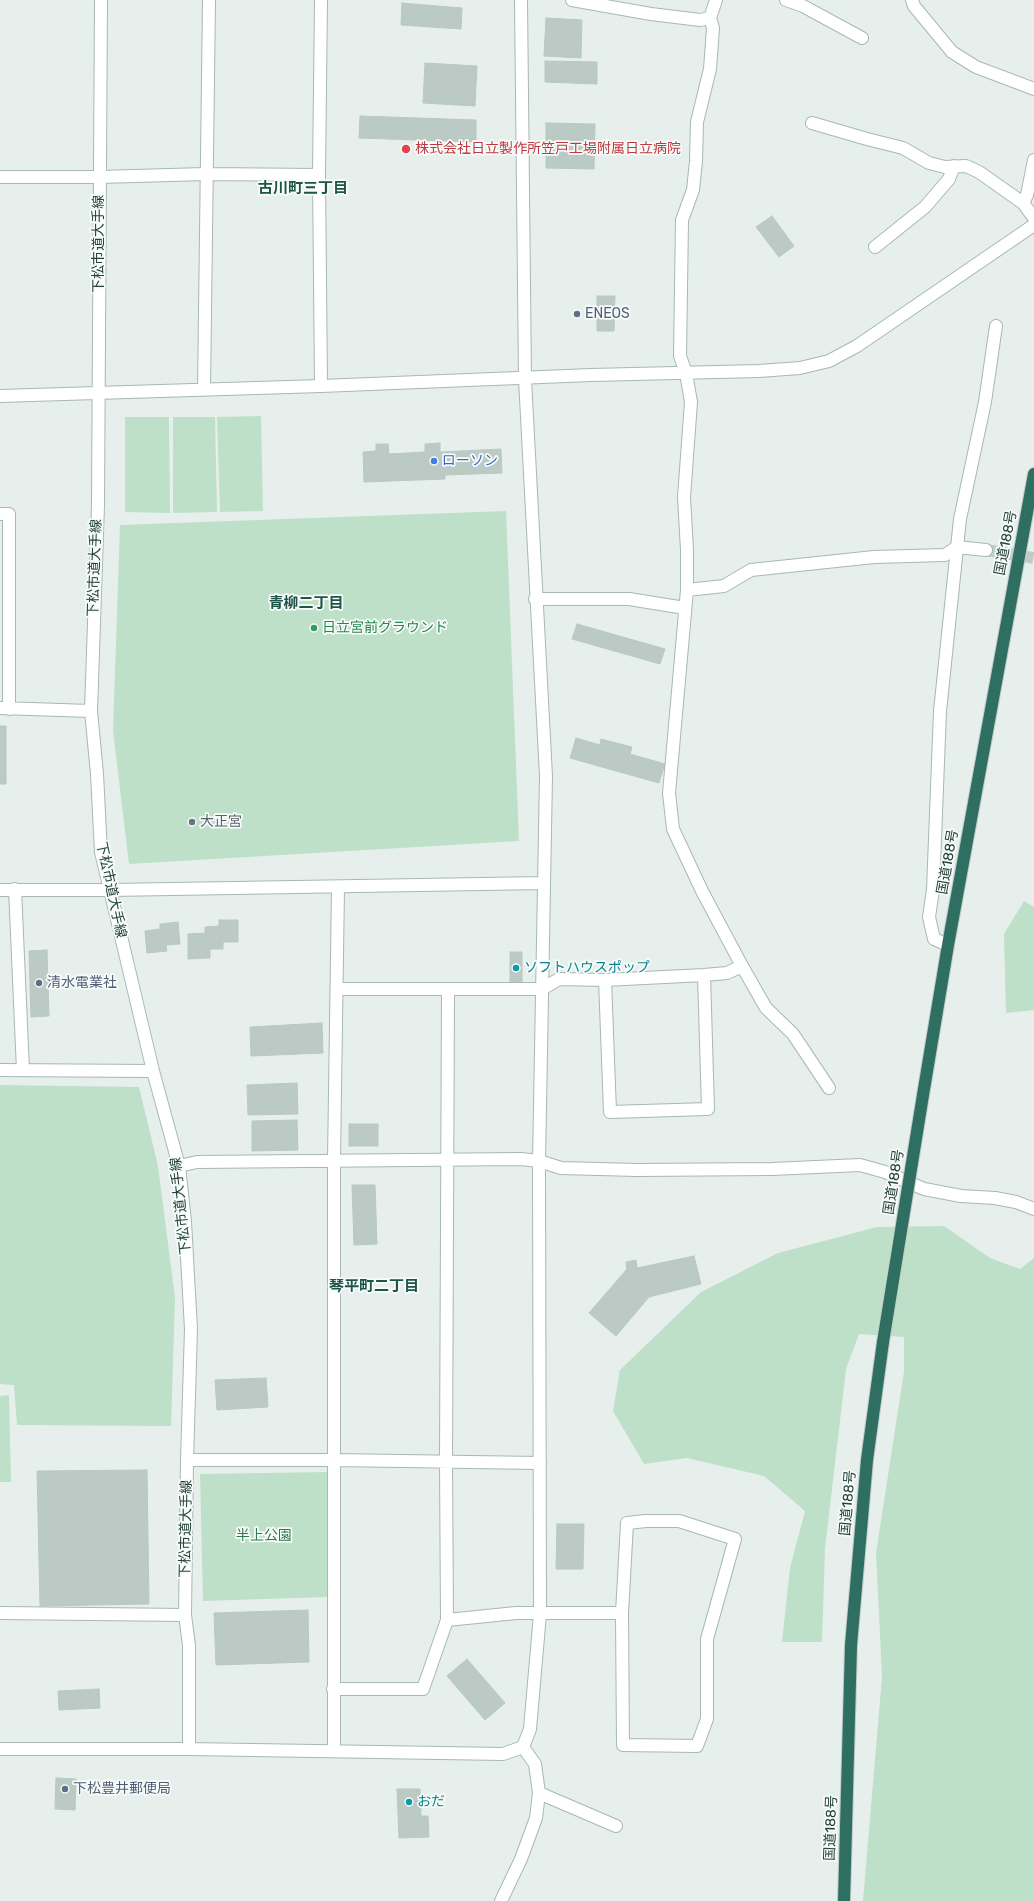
<!DOCTYPE html>
<html>
<head>
<meta charset="utf-8">
<style>
	body { margin:0 }
	canvas { display:block; background:#e6efeb }
</style>
</head>
<body>
<canvas width="1034" height="1901"></canvas>
<script>
const ctx = document.querySelector('canvas').getContext('2d');
ctx.lineJoin = 'round';
function paint(path, color) { ctx.fillStyle = color; ctx.fill(path, 'evenodd'); }
const poly = rows => new Path2D(rows.map(r => 'M' + r).join(''));
function stroke(path, color, width, dash) { ctx.strokeStyle = color; ctx.lineWidth = width; ctx.lineCap = dash ? 'butt' : 'round'; ctx.setLineDash(dash || []); ctx.stroke(path); }
function label(font, color, halo, rows, align = 'center') {
  ctx.font = font + ' Rubik,"Noto Sans JP",sans-serif'; ctx.lineWidth = 3.5; ctx.setLineDash([]); ctx.textBaseline = 'middle'; ctx.strokeStyle = halo; ctx.fillStyle = color; for (const [text, x, y, turn = 0] of rows) {
    ctx.save(); ctx.translate(x, y); ctx.rotate((+turn || 0) * Math.PI / 180); ctx.textAlign = isNaN(turn) ? turn : align; if (halo) ctx.strokeText(text, 0, 0); ctx.fillText(text, 0, 0); ctx.restore();
  }
}
paint(poly([
	[261,416,263,511,220,512,217,417],
	[125,417,169,417,170,513,125,512],
	[173,417,215,417,217,512,173,513],
	[506,511,519,841,129,864,113,731,120,525],
	[1024,901,1034,907,1034,1010,1006,1013,1004,934],
	[0,1085,139,1087,158,1166,175,1298,171,1426,17,1425,14,1385,0,1384],
	[944,1226,990,1258,1020,1269,1034,1258,1034,1901,863,1901,882,1677,876,1553,904,1372,904,1337,859,1334,846,1369,825,1549,822,1642,782,1642,790,1568,805,1511,764,1476,687,1458,644,1464,613,1411,620,1370,701,1292,778,1253,877,1227],
	[9,1395,11,1482,0,1482,0,1396],
	[327,1472,327,1597,203,1601,200,1474]
]), '#bfe0c8');
const building = poly([
	[402,3,462,8,461,29,401,25,402,3],
	[546,18,582,20,581,58,544,56,546,18],
	[545,61,597,62,597,84,545,82,545,61],
	[425,63,477,66,475,106,423,103,425,63],
	[360,116,476,120,476,142,359,138,360,116],
	[546,123,595,124,594,169,546,168,546,123],
	[772,216,794,246,779,257,756,227,772,216],
	[597,296,615,296,614,331,597,331,597,296],
	[440,443,440,452,501,449,502,473,445,475,445,479,364,482,363,452,376,451,376,444,388,444,389,454,425,452,425,444,440,443],
	[577,624,665,649,660,664,572,639,577,624],
	[0,726,6,726,6,784,0,784,0,726],
	[576,738,600,745,601,739,632,747,630,754,665,764,659,783,570,758,576,738],
	[219,920,238,920,238,942,223,942,223,949,210,949,210,958,188,959,188,934,205,933,205,927,219,926,219,920],
	[178,922,180,944,166,945,167,951,147,953,145,931,160,929,160,924,178,922],
	[47,950,49,1016,31,1017,29,951,47,950],
	[510,952,522,952,522,984,510,984,510,952],
	[322,1023,323,1053,251,1056,250,1027,322,1023],
	[297,1083,298,1114,248,1115,247,1085,297,1083],
	[297,1120,298,1150,252,1151,252,1121,297,1120],
	[349,1124,378,1124,378,1146,349,1146,349,1124],
	[352,1185,375,1185,377,1244,354,1245,352,1185],
	[694,1256,701,1284,649,1297,616,1336,589,1313,627,1269,626,1262,636,1260,637,1268,694,1256],
	[266,1378,268,1407,217,1410,215,1380,266,1378],
	[147,1470,149,1604,40,1606,37,1471,147,1470],
	[557,1524,584,1524,583,1569,556,1569,557,1524],
	[308,1610,309,1662,216,1665,214,1613,308,1610],
	[467,1659,505,1703,485,1720,447,1676,467,1659],
	[99,1689,100,1708,59,1710,58,1691,99,1689],
	[56,1778,76,1779,75,1810,55,1809,56,1778],
	[397,1789,420,1789,421,1816,428,1816,429,1837,399,1838,397,1789]
]);
paint(building, '#bbcac4');
stroke(building, '#b8c9c2', 1);
stroke(poly([
	[986,550,1034,558]
]), '#bfccc8', 12, [12, 6]);
const minor = poly([
	[101,0,98,505,91,711,97,774,101,852,153,1071,179,1166,185,1222,191,1329,187,1460,185,1615,189,1645,189,1749],
	[521,0,525,379,546,776,539,1161,540,1614,530,1729,523,1747],
	[572,0,651,14,700,20,710,18],
	[716,0,710,18,713,28,710,69,697,122,696,161,693,190,682,220,680,356,686,373,691,402,684,497,687,550,687,590,669,793,673,829,702,891,742,966,766,1008,793,1034,829,1088],
	[786,0,803,6,862,38],
	[912,0,914,6,952,52,976,67,1034,89],
	[812,123,867,139,903,148,929,163,945,167,966,166,979,172,1023,203],
	[1034,160,1027,195,1023,203,1034,218],
	[0,177,99,177,205,174,319,175],
	[875,247,925,207,949,179,954,166],
	[321,386,319,175,321,0],
	[204,390,209,0],
	[0,396,321,386,591,375,759,371,800,368,829,361,857,346,1034,225],
	[0,514,9,514,9,709],
	[687,590,724,586,751,570,874,557,945,555,957,547,986,550],
	[535,599,629,599,685,608],
	[0,708,91,711],
	[15,889,23,1070],
	[0,890,110,890,544,883],
	[948,945,934,939,929,917,933,890,940,711,960,519,985,402,996,326],
	[605,980,610,1112,708,1109,704,975],
	[338,989,542,989,559,979,605,980,704,975,727,973,742,966],
	[0,1070,153,1071],
	[179,1166,197,1162,521,1159,539,1161,561,1168,637,1170,772,1169,860,1165,885,1172,924,1189,961,1196,995,1198,1016,1202,1034,1209],
	[187,1460,332,1460,540,1463],
	[646,1521,679,1521,735,1539,707,1639,707,1719,697,1746,623,1745,622,1613,627,1523,646,1521],
	[0,1613,185,1615],
	[447,1620,446,1461,448,989],
	[333,1689,423,1689,447,1620,516,1613,622,1613],
	[0,1749,189,1749,503,1754,523,1747],
	[334,1751,334,1160,338,887],
	[539,1793,616,1826],
	[501,1901,521,1859,536,1818,539,1793,535,1764,523,1747]
]);
const highway = poly([
	[923,1095,948,945,1034,474],
	[844,1901,851,1645,867,1460,883,1342]
]);
stroke(minor, '#a8b8b2', 14);
stroke(highway, '#c2cac8', 14);
stroke(minor, '#fff', 12);
stroke(highway, '#2f6f62', 12);
const highwayBridge = poly([
	[883,1342,923,1095]
]);
stroke(highwayBridge, '#c2cac8', 14, []);
stroke(highwayBridge, '#2f6f62', 12);
for (const [x, y, r, color] of [
	[406,149,5,"#e0444e"],
	[577,314,4,"#5c6f8a"],
	[434,461,4,"#3f7fe0"],
	[314,628,4,"#2e9e5b"],
	[192,822,4,"#6b7280"],
	[516,968,4,"#0f9aa8"],
	[39,983,4,"#5c6f8a"],
	[65,1789,4,"#5c6f8a"],
	[409,1802,4,"#0f9aa8"]
]) { const dot = new Path2D(); dot.arc(x, y, r, 0, 2 * Math.PI); ctx.fillStyle = color; ctx.fill(dot); stroke(dot, '#f7fbf9', 1.5); }
label('14px', '#be3a42', '#f7fbf9', [
	["株式会社日立製作所笠戸工場附属日立病院",415,149]
], 'left');
label('14px', '#24423a', '#f7fbf9', [
	["下松市道大手線",99,244,-90],
	["国道188号",1006,543,-79],
	["下松市道大手線",95,568,-88],
	["国道188号",948,862,-80],
	["下松市道大手線",111,890,78],
	["国道188号",894,1182,-81],
	["下松市道大手線",181,1206,-96],
	["国道188号",848,1503,-85],
	["下松市道大手線",186,1529,-89],
	["国道188号",831,1828,-88]
]);
label('14px', '#4e5e75', '#f7fbf9', [
	["ENEOS",585,314],
	["清水電業社",47,983],
	["下松豊井郵便局",73,1789]
], 'left');
label('14px', '#366cbe', '#f7fbf9', [
	["ローソン",442,461]
], 'left');
label('14px', '#27864d', '#f7fbf9', [
	["日立宮前グラウンド",322,628]
], 'left');
label('14px', '#5b616d', '#f7fbf9', [
	["大正宮",200,822]
], 'left');
label('14px', '#0d838f', '#f7fbf9', [
	["ソフトハウスポップ",524,968],
	["おだ",417,1802]
], 'left');
label('14px', '#2d7a4b', '#f7fbf9', [
	["半上公園",264,1536]
]);
label('bold 15px', '#1f5548', '#f7fbf9', [
	["古川町三丁目",303,189],
	["青柳二丁目",306,604],
	["琴平町二丁目",374,1287]
]);
</script>
</body>
</html>
